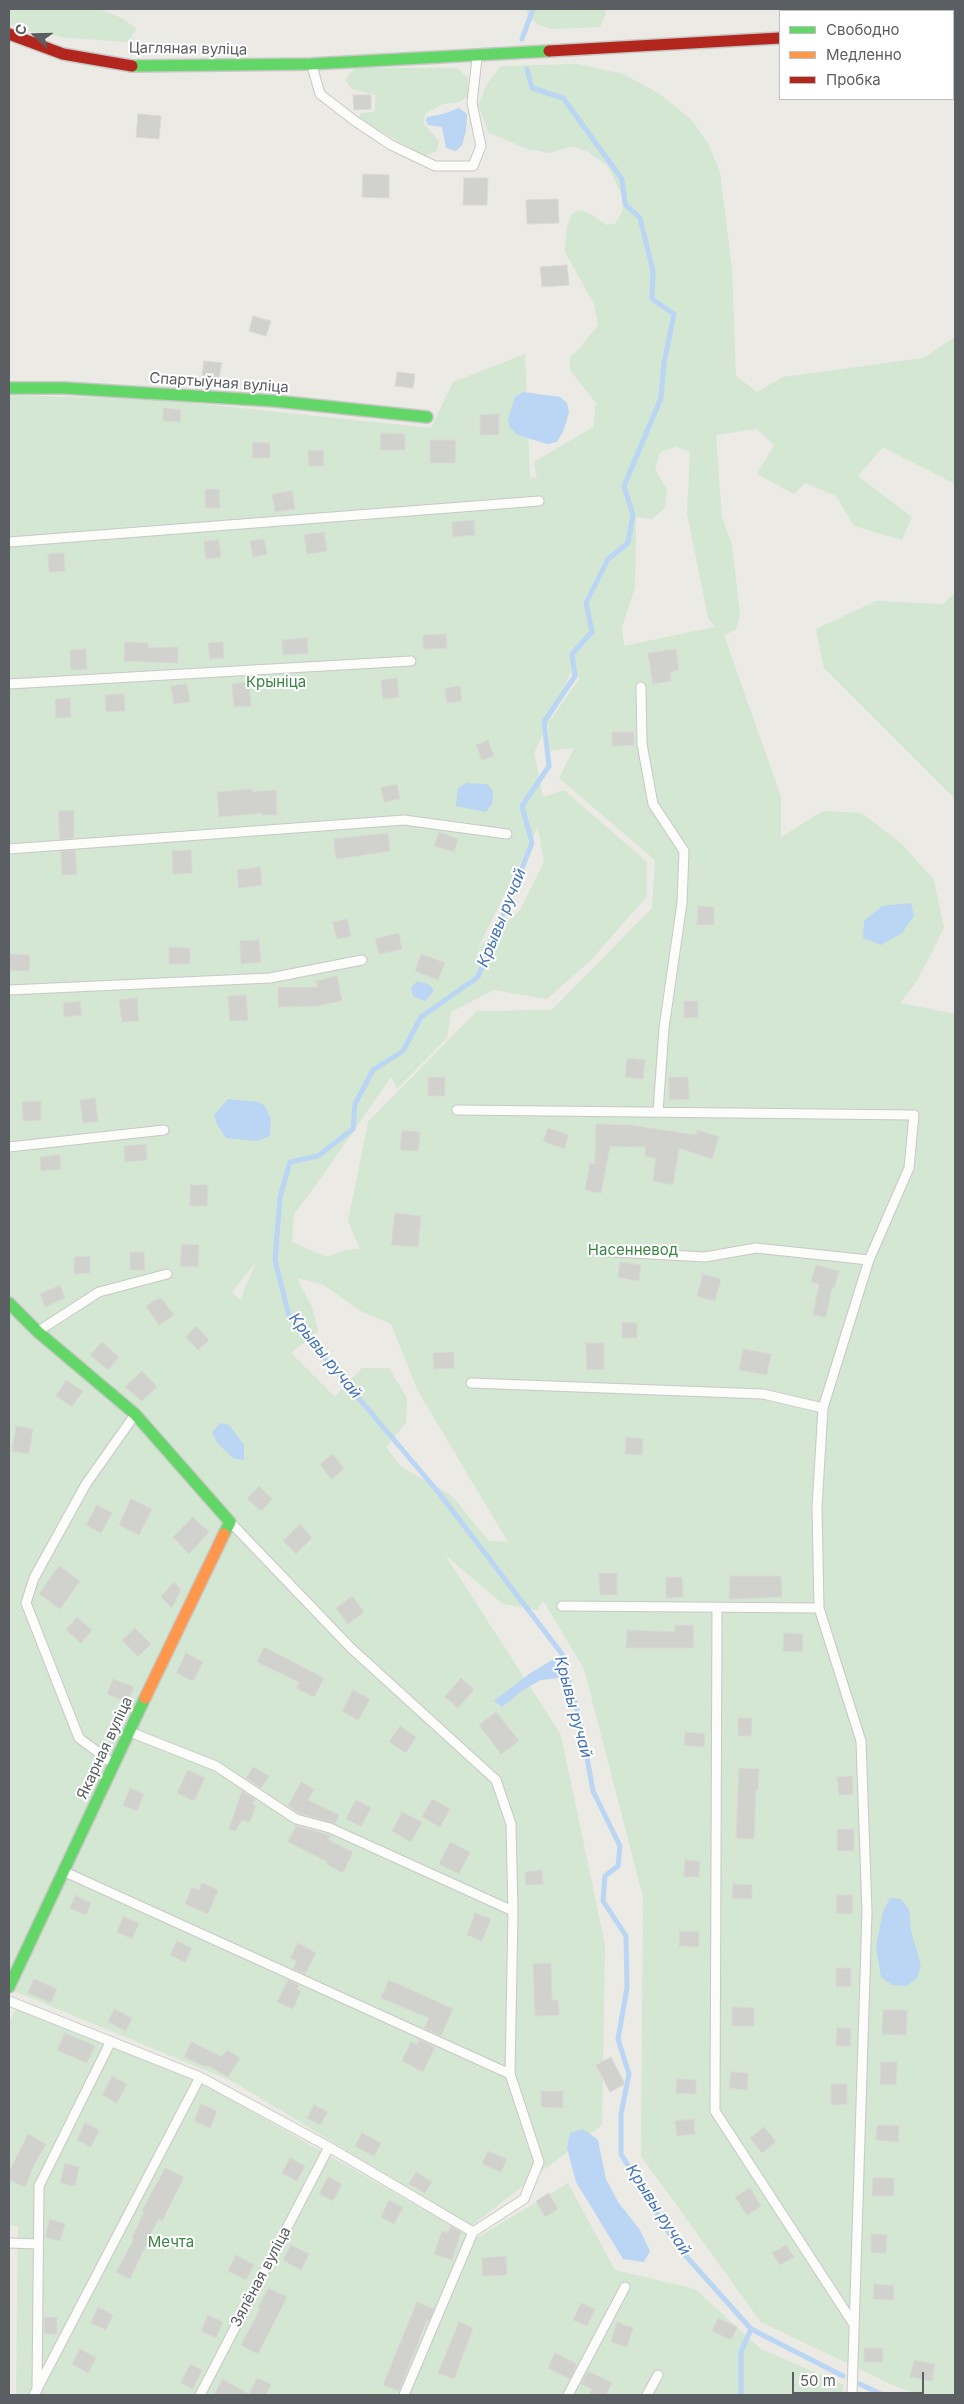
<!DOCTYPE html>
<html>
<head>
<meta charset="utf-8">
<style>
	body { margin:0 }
	#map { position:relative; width:964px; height:2404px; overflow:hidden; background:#ebeae5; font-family:Inter,sans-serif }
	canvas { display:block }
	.frame { position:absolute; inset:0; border:10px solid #5b5e63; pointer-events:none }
	.legend { position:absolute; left:779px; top:10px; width:175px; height:90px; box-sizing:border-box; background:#fff; border:1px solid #bdbfc1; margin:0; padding:6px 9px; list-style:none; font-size:15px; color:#5b5e63 }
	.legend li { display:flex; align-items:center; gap:10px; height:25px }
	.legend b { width:25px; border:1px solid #bdbfc1 }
	.north { position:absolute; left:10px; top:10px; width:50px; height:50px; -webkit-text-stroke:4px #fff; paint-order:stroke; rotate:291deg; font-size:14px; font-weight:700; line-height:20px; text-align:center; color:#5b5e63 }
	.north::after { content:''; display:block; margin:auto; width:18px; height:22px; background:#5b5e63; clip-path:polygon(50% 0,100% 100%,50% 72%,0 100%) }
	.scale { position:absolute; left:792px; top:2372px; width:132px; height:22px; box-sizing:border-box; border:2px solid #5b5e63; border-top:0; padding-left:6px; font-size:15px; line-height:18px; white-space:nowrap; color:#5b5e63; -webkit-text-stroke:4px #fff; paint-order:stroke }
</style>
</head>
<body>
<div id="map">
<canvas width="964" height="2404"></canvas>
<div class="frame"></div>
<ul class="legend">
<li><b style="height:6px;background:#63d668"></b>Свободно</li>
<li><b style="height:6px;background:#ff974d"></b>Медленно</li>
<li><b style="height:6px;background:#b3261e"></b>Пробка</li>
</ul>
<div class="north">С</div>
<div class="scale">50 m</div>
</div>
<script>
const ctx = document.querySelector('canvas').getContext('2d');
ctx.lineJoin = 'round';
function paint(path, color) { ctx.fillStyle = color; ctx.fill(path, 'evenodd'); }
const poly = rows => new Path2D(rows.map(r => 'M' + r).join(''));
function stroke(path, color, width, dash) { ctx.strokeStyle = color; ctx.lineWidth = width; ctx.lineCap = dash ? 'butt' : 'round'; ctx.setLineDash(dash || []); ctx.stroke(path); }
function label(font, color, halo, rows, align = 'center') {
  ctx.font = font + ' Inter,sans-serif'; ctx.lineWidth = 4; ctx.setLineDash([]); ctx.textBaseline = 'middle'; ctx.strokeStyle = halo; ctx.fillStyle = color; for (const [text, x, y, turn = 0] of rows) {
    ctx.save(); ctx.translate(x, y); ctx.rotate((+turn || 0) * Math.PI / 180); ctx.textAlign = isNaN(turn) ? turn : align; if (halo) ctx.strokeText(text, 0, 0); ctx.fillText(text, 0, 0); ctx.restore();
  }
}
paint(poly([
	[9,9,99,9,124,19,136,29,128,42,69,38,27,31,9,24],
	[526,9,606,9,606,13,600,27,552,29,538,25,527,14],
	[577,64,623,74,658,93,691,119,708,143,720,172,732,269,736,376,757,392,783,377,924,358,955,337,955,484,883,447,858,476,912,517,902,540,854,526,836,496,805,483,794,494,757,474,774,445,757,429,716,435,722,517,732,545,740,614,736,630,724,635,781,797,781,837,823,811,861,813,901,843,934,880,944,928,917,981,900,1003,955,1014,955,2395,923,2395,897,2387,761,2322,641,2156,643,1897,584,1669,543,1600,537,1610,503,1604,445,1555,561,1735,605,1945,602,2125,471,2226,234,2082,9,1989,9,395,164,400,431,428,453,382,525,354,530,477,537,479,534,462,593,427,596,403,570,370,570,357,580,348,598,325,594,304,565,252,567,227,572,213,582,210,594,216,606,225,615,224,622,212,624,199,607,165,588,152,572,146,549,153,528,149,489,133,478,105,487,84,501,66],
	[676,447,690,452,687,514,708,618,715,627,624,646,622,627,635,587,636,517,652,519,665,508,667,490,655,469,660,452],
	[571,671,580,678,549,722],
	[548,724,550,751,574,748,559,778,655,860,652,908,552,1010,477,1011,368,1122,348,1221,360,1249,347,1250,326,1257,292,1242,294,1214,316,1185,391,1077,397,1089,447,1038,451,1012,494,990,547,999,591,960,647,896,647,862,564,790,543,797,534,753],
	[538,827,544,862,520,910,478,948],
	[256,1262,241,1298,241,1301,232,1292],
	[297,1278,322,1284,361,1311,391,1324,418,1391,508,1542,489,1541,451,1495,400,1466,386,1447,406,1423,407,1398,389,1368,362,1368,335,1397,291,1353,318,1331,312,1307],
	[356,68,457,68,468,78,468,96,459,102,443,104,425,114,424,124,439,141,437,151,425,156,360,120,360,113,374,112,376,95,352,89,346,81,348,75],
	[955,593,955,799,824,668,816,629,876,601,943,604],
	[18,2005,191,2077,475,2239,568,2183,615,2270,695,2289,761,2349,844,2385,842,2395,16,2395,18,2226,9,2225,9,2022]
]), '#d3e7d2');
paint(poly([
	[459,108,467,114,466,131,462,145,456,151,446,148,442,127,428,125,426,121,427,117,443,114],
	[523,392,560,397,567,403,569,413,563,432,557,442,547,444,518,435,510,428,508,419,515,397],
	[467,783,487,784,493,791,492,804,486,812,456,806,458,788],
	[911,903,914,916,902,933,881,945,863,938,864,921,882,906],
	[417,981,430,985,434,991,425,1001,413,996,411,988],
	[228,1099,258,1102,265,1106,271,1119,270,1136,257,1141,226,1138,217,1124,214,1115],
	[220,1423,229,1425,244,1445,244,1460,233,1458,218,1444,212,1432],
	[557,1657,564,1663,567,1671,560,1678,541,1680,523,1690,502,1707,494,1701,529,1674],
	[890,1898,901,1899,909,1910,911,1931,921,1965,917,1978,907,1986,892,1985,881,1977,876,1947,883,1911],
	[583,2129,598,2140,606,2179,618,2202,640,2230,650,2251,644,2262,623,2259,576,2182,567,2148,570,2133]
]), '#bad6f4');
stroke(poly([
	[522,39,533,9],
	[527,69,532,88,563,98,622,179,625,204,640,218,653,271,652,299,674,314,664,363,661,398,624,486,633,515,628,543,608,559,586,603,592,632,572,654,575,676,544,722,549,766,522,806,532,843,478,977,421,1017,403,1051,373,1070,355,1104,353,1129,318,1156,290,1162,280,1197,275,1260,289,1316,439,1493,562,1654,581,1725,593,1791,620,1846,618,1866,605,1876,603,1901,626,1936,627,1988,618,2039,629,2074,621,2114,621,2154,677,2246,751,2329,741,2352,741,2395],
	[751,2329,843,2376],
	[860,2384,883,2395]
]), '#bad6f4', 5);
const building = poly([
	[353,95,371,95,371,109,354,110,353,95],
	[138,114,161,116,159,139,136,137,138,114],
	[363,174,389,175,389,198,362,197,363,174],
	[464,178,488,178,487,205,463,205,464,178],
	[558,199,559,223,527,224,526,200,558,199],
	[567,265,569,285,542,287,540,267,567,265],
	[253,316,271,321,266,336,249,331,253,316],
	[204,361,222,363,219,378,202,375,204,361],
	[397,372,415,374,413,388,395,386,397,372],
	[163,408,181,410,180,422,163,421,163,408],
	[499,414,499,435,480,435,480,415,499,414],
	[381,433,405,434,405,450,380,450,381,433],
	[430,440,456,440,455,463,430,463,430,440],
	[253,442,270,443,270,458,252,458,253,442],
	[323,450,324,466,309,466,308,451,323,450],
	[205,489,219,489,220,508,205,508,205,489],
	[292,491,295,509,275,512,272,494,292,491],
	[474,520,475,535,453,537,452,522,474,520],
	[324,532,327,551,307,554,304,535,324,532],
	[264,539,267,554,253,557,250,541,264,539],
	[219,540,221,557,206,559,204,541,219,540],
	[64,553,65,571,49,572,48,554,64,553],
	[446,634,447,648,423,649,423,635,446,634],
	[307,638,308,653,283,655,282,640,307,638],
	[125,642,148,643,148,648,178,647,178,663,124,661,125,642],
	[223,642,224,658,210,659,208,643,223,642],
	[86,649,87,669,71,670,70,650,86,649],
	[676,649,679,670,670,672,671,681,653,684,648,653,676,649],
	[397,678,399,697,383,699,381,680,397,678],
	[249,682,251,706,234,707,232,684,249,682],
	[187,684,190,702,174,704,171,686,187,684],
	[460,686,462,701,447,703,445,688,460,686],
	[124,694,125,711,106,712,105,695,124,694],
	[70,698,71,717,56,718,55,699,70,698],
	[612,732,634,732,634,745,612,746,612,732],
	[488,740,494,756,482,760,476,745,488,740],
	[397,784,400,799,384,802,381,788,397,784],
	[252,789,252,792,276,790,277,815,262,815,262,813,219,817,217,792,252,789],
	[74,810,74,838,60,839,58,811,74,810],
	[439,832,458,839,454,852,434,846,439,832],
	[388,833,390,851,336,859,334,839,388,833],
	[75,850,77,874,62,875,61,851,75,850],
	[191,850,192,873,173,874,172,851,191,850],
	[260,867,262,885,239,888,237,870,260,867],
	[698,906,714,907,714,925,697,925,698,906],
	[347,919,351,936,337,939,333,922,347,919],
	[399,933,402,949,379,954,375,939,399,933],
	[259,940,261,962,241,964,240,941,259,940],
	[169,947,190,948,190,964,169,964,169,947],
	[9,954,30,955,29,971,9,970,9,954],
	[421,954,445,963,438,980,415,971,421,954],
	[337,976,342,1001,315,1006,278,1007,278,987,318,987,316,981,337,976],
	[246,995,248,1020,230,1021,228,996,246,995],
	[137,998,139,1021,122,1022,119,1000,137,998],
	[80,1001,82,1015,64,1017,63,1003,80,1001],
	[684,1001,698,1001,698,1017,684,1018,684,1001],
	[627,1058,645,1060,643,1079,625,1077,627,1058],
	[428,1077,445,1077,445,1096,428,1096,428,1077],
	[669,1077,688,1077,689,1099,669,1100,669,1077],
	[95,1098,98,1121,83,1123,80,1100,95,1098],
	[41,1101,41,1120,23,1121,22,1102,41,1101],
	[596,1124,630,1125,696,1135,697,1130,719,1137,712,1159,679,1148,673,1185,653,1181,656,1158,645,1156,646,1147,610,1146,601,1193,585,1190,590,1163,595,1164,596,1124],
	[548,1128,569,1135,564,1149,543,1141,548,1128],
	[402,1130,420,1132,418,1151,400,1150,402,1130],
	[146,1144,147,1160,125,1162,124,1146,146,1144],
	[60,1155,61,1169,41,1171,40,1157,60,1155],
	[190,1185,208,1185,207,1206,190,1206,190,1185],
	[395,1213,421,1216,418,1247,391,1245,395,1213],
	[182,1244,199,1245,198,1267,180,1266,182,1244],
	[130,1252,144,1252,145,1270,130,1270,130,1252],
	[90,1256,90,1273,74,1274,74,1257,90,1256],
	[620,1262,641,1265,639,1281,618,1277,620,1262],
	[816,1265,839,1271,834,1288,832,1288,826,1317,813,1315,819,1284,811,1282,816,1265],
	[703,1274,721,1279,715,1301,697,1296,703,1274],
	[60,1285,65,1298,45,1307,40,1294,60,1285],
	[157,1299,162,1299,174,1315,159,1325,146,1306,157,1299],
	[622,1322,637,1323,637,1338,622,1338,622,1322],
	[196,1326,209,1340,198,1350,186,1337,196,1326],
	[102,1342,119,1357,108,1370,90,1355,102,1342],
	[586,1343,604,1343,604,1369,587,1370,586,1343],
	[743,1349,771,1354,767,1375,739,1370,743,1349],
	[454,1352,454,1368,434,1369,433,1353,454,1352],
	[142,1371,157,1387,142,1401,125,1387,142,1371],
	[66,1380,83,1391,72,1407,56,1396,66,1380],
	[16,1426,33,1429,29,1454,12,1451,16,1426],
	[626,1437,643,1439,642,1455,625,1454,626,1437],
	[333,1454,344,1469,331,1479,320,1464,333,1454],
	[259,1486,272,1499,261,1511,247,1499,259,1486],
	[131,1499,152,1509,139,1535,119,1525,131,1499],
	[97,1505,112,1513,101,1533,86,1525,97,1505],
	[193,1517,209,1532,189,1554,173,1537,193,1517],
	[300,1524,312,1538,296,1554,283,1541,300,1524],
	[59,1566,80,1581,60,1609,39,1594,59,1566],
	[599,1573,617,1573,617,1595,600,1595,599,1573],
	[730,1576,781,1576,782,1597,729,1599,730,1576],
	[666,1577,682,1577,683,1597,666,1598,666,1577],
	[174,1582,181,1589,172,1608,161,1597,174,1582],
	[352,1596,364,1612,348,1624,336,1608,352,1596],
	[77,1617,92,1630,81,1643,66,1630,77,1617],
	[675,1625,693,1625,694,1648,626,1648,627,1630,675,1632,675,1625],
	[135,1628,151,1644,138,1657,122,1640,135,1628],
	[784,1633,803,1634,802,1652,783,1651,784,1633],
	[264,1647,324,1678,314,1697,296,1688,299,1682,257,1662,264,1647],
	[186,1653,203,1662,193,1681,176,1673,186,1653],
	[461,1678,474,1690,458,1708,445,1697,461,1678],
	[113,1679,134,1687,127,1702,107,1694,113,1679],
	[353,1690,370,1699,358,1720,342,1711,353,1690],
	[496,1712,519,1741,501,1754,479,1725,496,1712],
	[738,1718,752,1718,751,1736,738,1736,738,1718],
	[400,1726,416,1737,406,1753,389,1742,400,1726],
	[685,1732,705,1734,704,1747,684,1745,685,1732],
	[253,1767,269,1776,261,1788,246,1778,253,1767],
	[739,1768,759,1769,758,1790,756,1790,754,1839,736,1838,739,1768],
	[188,1770,205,1778,194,1801,177,1793,188,1770],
	[852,1776,853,1794,839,1795,837,1777,852,1776],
	[301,1782,314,1789,308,1800,339,1815,335,1824,299,1813,288,1806,301,1782],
	[130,1788,144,1794,137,1811,123,1805,130,1788],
	[242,1791,255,1799,252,1804,256,1805,250,1822,242,1820,235,1831,229,1829,242,1791],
	[432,1799,450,1809,440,1827,422,1817,432,1799],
	[356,1800,371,1808,361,1826,346,1819,356,1800],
	[402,1812,422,1822,411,1842,392,1831,402,1812],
	[296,1826,330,1835,328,1840,353,1852,343,1873,326,1864,328,1862,288,1842,296,1826],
	[837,1829,854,1829,854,1851,837,1851,837,1829],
	[450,1842,470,1852,459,1874,439,1864,450,1842],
	[685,1860,700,1861,699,1877,684,1877,685,1860],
	[542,1870,543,1884,526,1885,525,1872,542,1870],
	[202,1883,218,1890,208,1914,185,1904,192,1887,199,1890,202,1883],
	[733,1884,752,1885,752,1899,732,1898,733,1884],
	[75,1895,91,1903,86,1915,70,1908,75,1895],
	[837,1895,853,1895,852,1914,836,1913,837,1895],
	[475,1913,491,1919,482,1941,467,1935,475,1913],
	[123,1917,139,1923,132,1939,117,1932,123,1917],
	[680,1931,699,1932,699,1947,679,1946,680,1931],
	[177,1941,192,1948,185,1962,170,1955,177,1941],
	[298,1943,316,1953,305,1974,293,1969,297,1961,290,1958,298,1943],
	[551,1963,552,2000,558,2000,559,2015,535,2016,533,1964,551,1963],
	[836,1968,851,1968,851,1986,836,1987,836,1968],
	[34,1979,57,1989,51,2003,28,1993,34,1979],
	[288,1980,299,1985,297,1989,301,1991,293,2009,277,2002,288,1980],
	[389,1980,453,2009,441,2036,424,2028,429,2018,381,1998,389,1980],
	[732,2007,754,2008,754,2026,732,2026,732,2007],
	[114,2009,132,2018,126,2031,108,2022,114,2009],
	[883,2010,907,2010,906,2035,882,2034,883,2010],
	[837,2028,851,2028,850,2046,836,2046,837,2028],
	[65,2033,95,2046,87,2063,57,2050,65,2033],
	[419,2040,435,2047,423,2072,402,2061,411,2042,417,2045,419,2040],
	[191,2042,222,2057,227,2050,240,2058,228,2077,207,2065,206,2067,184,2057,191,2042],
	[611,2057,625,2084,610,2092,596,2065,611,2057],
	[881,2062,897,2062,896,2085,880,2084,881,2062],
	[731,2072,748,2073,747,2090,729,2088,731,2072],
	[112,2076,127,2084,117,2103,102,2095,112,2076],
	[677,2079,696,2080,696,2094,676,2093,677,2079],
	[831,2084,847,2084,847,2104,831,2105,831,2084],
	[541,2091,563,2091,563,2108,541,2107,541,2091],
	[201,2104,217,2111,210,2128,194,2121,201,2104],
	[314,2105,328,2112,320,2125,307,2118,314,2105],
	[694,2119,695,2134,677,2136,675,2121,694,2119],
	[85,2123,99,2130,91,2147,77,2140,85,2123],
	[877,2125,899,2126,898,2142,876,2140,877,2125],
	[764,2127,776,2142,762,2153,750,2138,764,2127],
	[362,2133,381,2143,374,2156,355,2146,362,2133],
	[28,2134,46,2144,31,2170,32,2171,25,2187,9,2180,9,2172,28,2134],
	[488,2151,507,2159,501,2172,482,2164,488,2151],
	[290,2158,305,2166,297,2181,282,2173,290,2158],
	[65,2163,79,2167,75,2186,60,2183,65,2163],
	[165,2168,184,2177,162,2221,158,2219,130,2279,116,2272,134,2239,132,2238,144,2212,142,2211,165,2168],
	[416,2172,432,2182,425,2193,409,2184,416,2172],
	[328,2177,342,2184,333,2201,319,2194,328,2177],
	[873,2178,894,2178,894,2196,872,2196,873,2178],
	[750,2188,761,2206,747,2215,735,2197,750,2188],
	[549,2193,558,2209,545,2217,536,2201,549,2193],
	[389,2200,403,2207,394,2224,381,2217,389,2200],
	[50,2219,65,2224,60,2241,45,2237,50,2219],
	[451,2226,461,2232,452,2260,434,2254,442,2231,447,2233,451,2226],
	[871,2234,887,2235,886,2253,871,2253,871,2234],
	[291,2245,309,2254,301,2270,283,2260,291,2245],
	[786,2245,794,2257,780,2265,772,2253,786,2245],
	[236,2255,254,2265,246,2280,228,2271,236,2255],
	[506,2256,507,2275,483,2276,482,2258,506,2256],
	[874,2284,894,2286,893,2300,873,2299,874,2284],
	[268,2288,287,2297,258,2354,241,2345,260,2309,258,2308,268,2288],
	[417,2302,434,2309,429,2321,427,2320,399,2391,383,2385,417,2302],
	[581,2303,595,2309,587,2326,573,2320,581,2303],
	[98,2307,113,2315,106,2330,91,2323,98,2307],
	[208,2315,223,2322,216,2338,201,2331,208,2315],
	[44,2317,57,2317,57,2334,44,2334,44,2317],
	[718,2318,737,2327,731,2340,712,2331,718,2318],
	[459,2322,473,2328,454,2379,438,2373,459,2322],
	[617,2322,633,2328,627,2347,611,2342,617,2322],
	[864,2348,883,2348,883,2362,864,2362,864,2348],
	[80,2349,96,2358,88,2373,72,2364,80,2349],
	[555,2353,577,2364,570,2379,548,2368,555,2353],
	[914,2360,935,2364,932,2381,910,2377,914,2360],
	[190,2364,202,2370,193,2389,181,2383,190,2364],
	[588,2371,612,2383,606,2395,589,2395,592,2389,581,2384,588,2371],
	[257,2378,271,2384,266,2395,214,2395,222,2379,249,2394,257,2378]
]);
paint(building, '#d1d1ce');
stroke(building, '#dad9d4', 1);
const lane = poly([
	[312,66,320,94,355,121,391,145,435,166,473,166,481,146,472,103,477,58],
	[9,542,539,501],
	[9,684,411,661],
	[641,687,642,744,653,804,684,851,682,903,664,1028,658,1112],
	[9,849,404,820,507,834],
	[9,990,270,978,362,960],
	[457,1110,914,1115,909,1168,869,1260],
	[9,1147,164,1130],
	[597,1251,705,1257,756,1248,869,1260,823,1408,817,1507,819,1608],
	[40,1330,99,1292,167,1274],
	[471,1383,763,1394,823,1408],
	[562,1606,819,1608,861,1741,867,1912,852,2395],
	[717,1608,715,2111,853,2323],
	[130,1732,216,1766,296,1819,330,1828,513,1911],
	[111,1762,79,1738,26,1603,34,1578,86,1484,134,1416],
	[65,1872,510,2074],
	[9,2001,200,2077,329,2147,473,2232,524,2199,539,2162,510,2074,513,1911,511,1824,496,1780,351,1648,232,1524],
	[9,2243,38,2244],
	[37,2390,39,2186,111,2041],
	[34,2395,200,2077],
	[200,2395,329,2147],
	[404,2395,473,2232],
	[568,2395,625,2287],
	[647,2395,658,2375]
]);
const fast = poly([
	[953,29,955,28],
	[132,66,311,64,549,51],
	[9,388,64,388,275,401,427,417],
	[9,1303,38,1332,135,1414,230,1522,224,1534],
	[9,1987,145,1698]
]);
const slow = poly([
	[145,1698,224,1534]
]);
const jam = poly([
	[9,34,63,54,132,66],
	[549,51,780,38]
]);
stroke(lane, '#c8c8c7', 11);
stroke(fast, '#c7c7c5', 14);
stroke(slow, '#c7c7c5', 14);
stroke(jam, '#c7c7c5', 14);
stroke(lane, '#fcfcfb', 9);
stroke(fast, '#63d668', 11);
stroke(slow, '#ff974d', 11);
stroke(jam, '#b3261e', 11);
label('15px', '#5b5e63', '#fff', [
	["Цагляная вуліца",188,49,1],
	["Спартыўная вуліца",219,383,4],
	["Якарная вуліца",105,1748,-65],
	["Зялёная вуліца",261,2277,-62]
]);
label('15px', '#398443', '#fff', [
	["Крыніца",276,682],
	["Насенневод",633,1250],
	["Мечта",171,2242]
]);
label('italic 16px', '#4573b5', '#fff', [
	["Крывы ручай",502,918,-68],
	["Крывы ручай",325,1356,51],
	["Крывы ручай",573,1707,75],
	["Крывы ручай",658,2210,57]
]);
</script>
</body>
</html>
